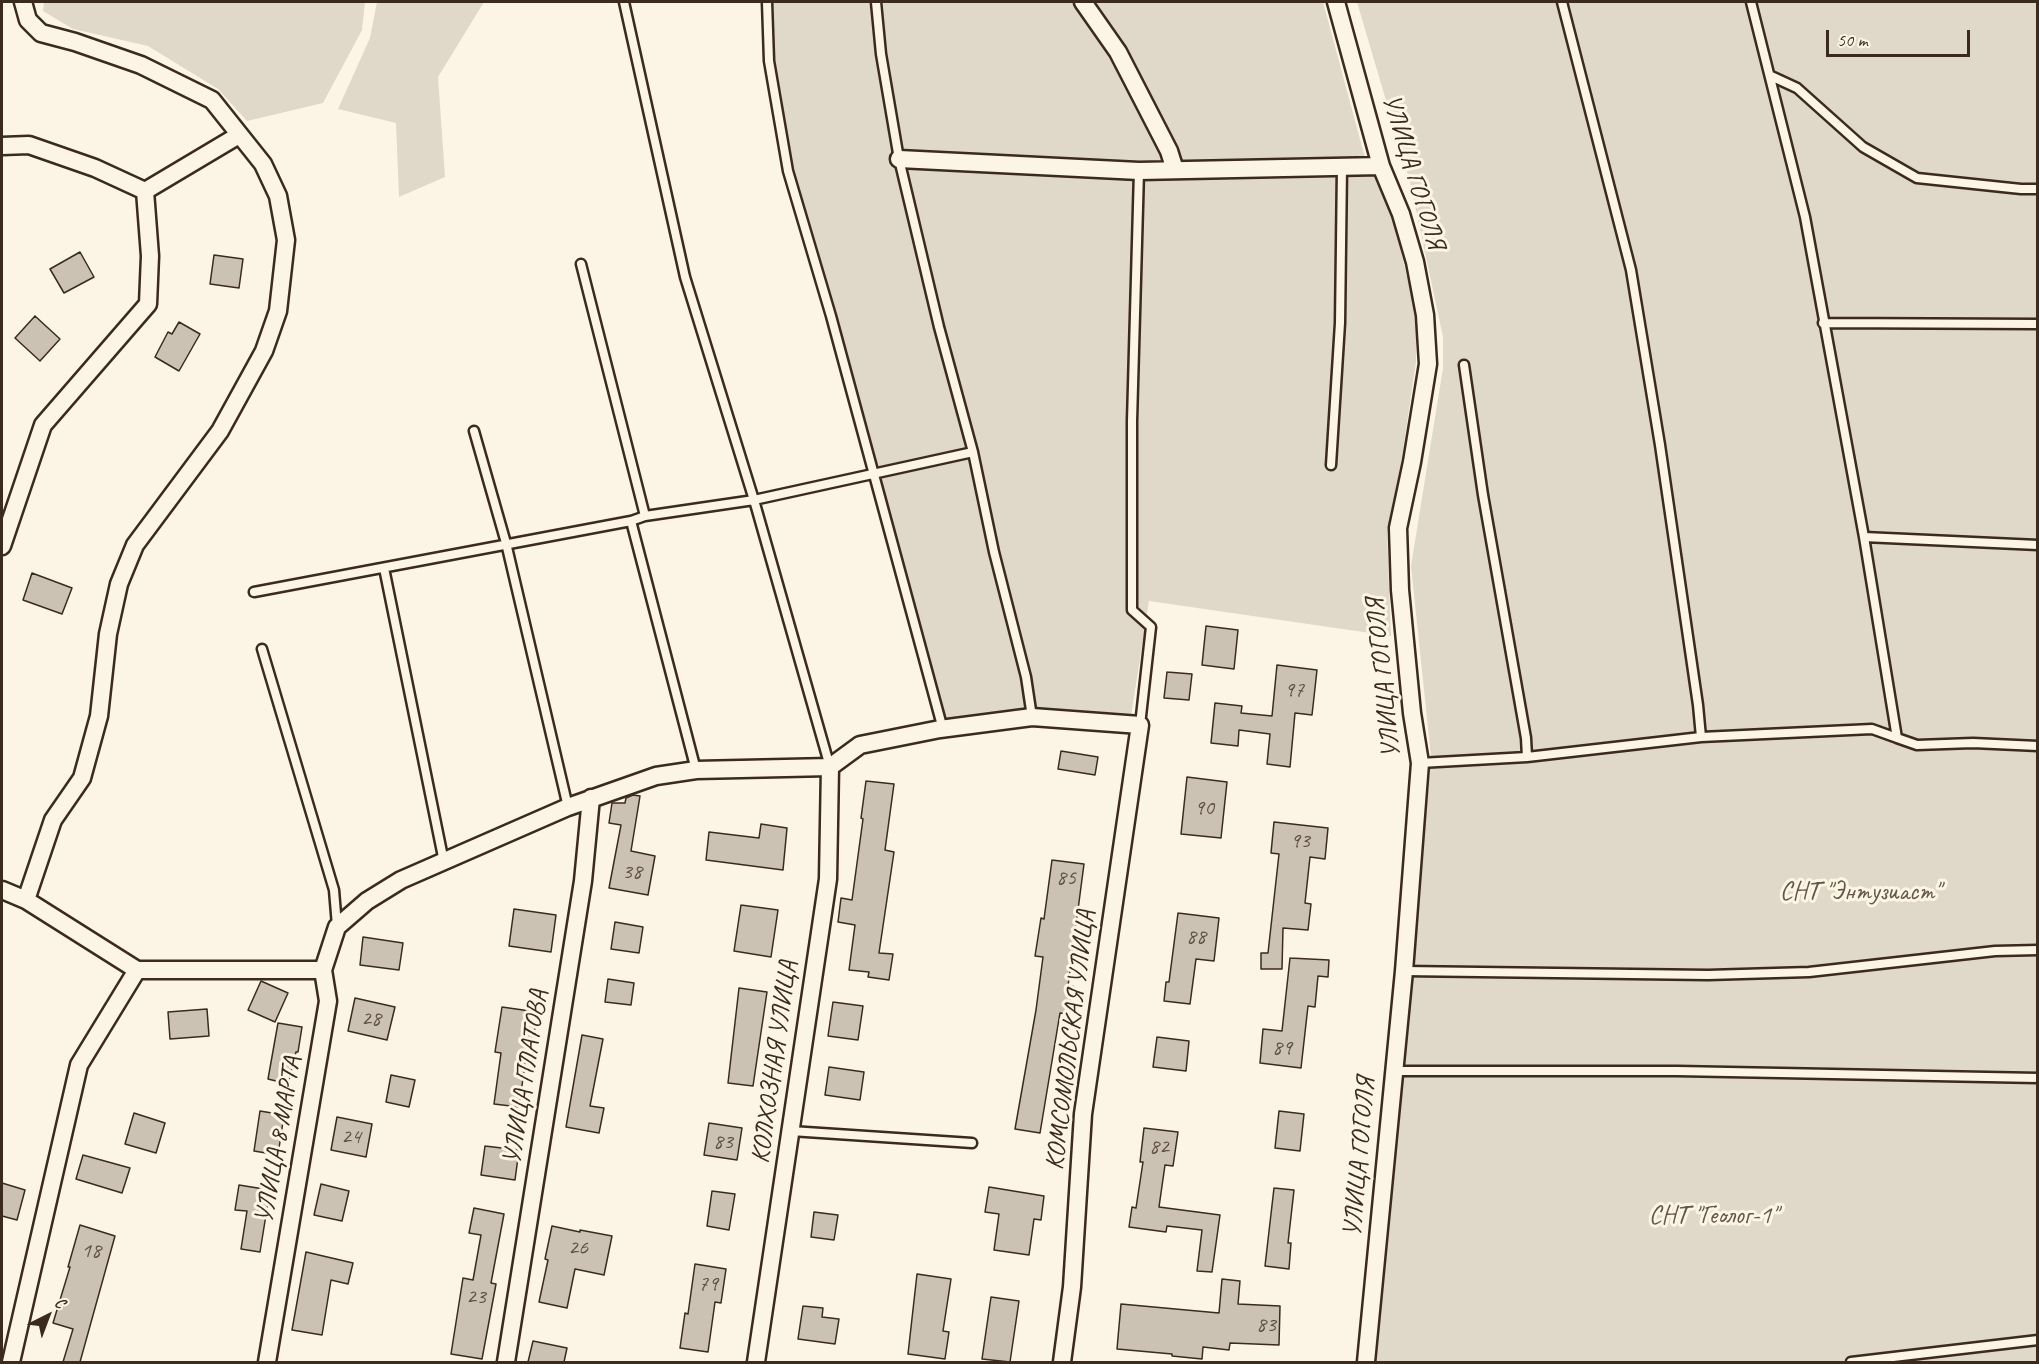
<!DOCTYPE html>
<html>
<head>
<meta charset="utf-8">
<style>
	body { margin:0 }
	#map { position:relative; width:2039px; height:1364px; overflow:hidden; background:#fcf5e5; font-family:Caveat,sans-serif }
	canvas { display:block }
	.frame { position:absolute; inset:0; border:3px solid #3b2a1e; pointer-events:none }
	.north { position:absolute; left:18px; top:1286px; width:60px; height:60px; -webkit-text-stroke:4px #fcf5e5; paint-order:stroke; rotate:42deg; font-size:16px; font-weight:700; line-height:24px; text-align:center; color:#3b2a1e }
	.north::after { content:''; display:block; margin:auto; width:21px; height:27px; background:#3b2a1e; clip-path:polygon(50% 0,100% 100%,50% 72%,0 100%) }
	.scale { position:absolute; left:1826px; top:30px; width:144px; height:27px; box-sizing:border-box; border:3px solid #3b2a1e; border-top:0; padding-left:8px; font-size:18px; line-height:21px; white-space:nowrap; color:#3b2a1e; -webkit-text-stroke:4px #fcf5e5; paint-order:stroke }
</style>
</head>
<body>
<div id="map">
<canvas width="2039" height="1364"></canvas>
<div class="frame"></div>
<div class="north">С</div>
<div class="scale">50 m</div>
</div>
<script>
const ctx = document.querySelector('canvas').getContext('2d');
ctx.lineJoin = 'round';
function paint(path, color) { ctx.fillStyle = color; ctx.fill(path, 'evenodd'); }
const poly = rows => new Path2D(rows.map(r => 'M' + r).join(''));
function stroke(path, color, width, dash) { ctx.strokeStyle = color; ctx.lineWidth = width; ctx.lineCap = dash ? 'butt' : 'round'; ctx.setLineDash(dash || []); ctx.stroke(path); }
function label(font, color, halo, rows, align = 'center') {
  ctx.font = font + ' Caveat,sans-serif'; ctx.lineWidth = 6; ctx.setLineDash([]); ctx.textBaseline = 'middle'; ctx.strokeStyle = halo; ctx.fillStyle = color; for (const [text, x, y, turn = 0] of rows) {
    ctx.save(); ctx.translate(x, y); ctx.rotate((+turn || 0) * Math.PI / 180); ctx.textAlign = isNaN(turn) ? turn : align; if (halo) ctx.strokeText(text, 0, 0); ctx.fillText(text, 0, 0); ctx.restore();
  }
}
paint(poly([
	[44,2,365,2,362,30,323,103,247,121,218,89,148,46,73,29,43,11],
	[377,2,484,2,438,77,445,177,399,197,396,123,338,109,370,38],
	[767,2,1323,2,1364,154,1393,218,1416,315,1416,362,1402,457,1387,532,1391,636,1149,601,1131,716,1026,711,941,722,788,171,769,61],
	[1357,2,2037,2,2037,1362,1371,1362,1404,1069,1431,757,1411,566,1443,368,1443,337,1410,182]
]), '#e0d8c8');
const building = poly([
	[80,252,94,277,64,293,50,269,80,252],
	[214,255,243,259,239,288,210,284,214,255],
	[35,316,60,339,40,361,15,338,35,316],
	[179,322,200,334,179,371,155,357,168,332,172,334,179,322],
	[32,573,72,588,62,614,23,600,32,573],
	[1206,626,1238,630,1234,669,1202,665,1206,626],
	[1277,665,1317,670,1312,715,1295,713,1290,767,1267,764,1270,734,1239,730,1238,746,1211,743,1215,703,1242,706,1241,713,1272,716,1277,665],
	[1167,672,1192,674,1189,700,1164,698,1167,672],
	[1061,751,1098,757,1095,775,1058,769,1061,751],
	[1187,777,1227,782,1221,838,1181,834,1187,777],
	[866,781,894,784,885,850,894,852,879,953,893,954,889,980,868,977,869,972,849,970,855,925,838,922,841,898,852,900,863,819,861,818,866,781],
	[633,795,640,796,631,851,655,856,648,895,609,888,621,825,609,823,612,803,625,803,626,798,633,795],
	[1274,822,1328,828,1325,859,1310,857,1305,903,1311,904,1308,930,1283,928,1282,969,1261,969,1261,953,1268,953,1279,854,1271,853,1274,822],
	[761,824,787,828,783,870,706,860,709,832,759,838,761,824],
	[1052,860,1084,864,1068,986,1073,986,1069,1014,1060,1013,1040,1133,1015,1129,1036,1010,1043,957,1035,956,1041,918,1044,919,1052,860],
	[741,905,778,910,771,957,734,951,741,905],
	[514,909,556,915,551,952,509,946,514,909],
	[1178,913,1219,918,1214,961,1196,959,1190,1004,1164,1001,1166,982,1169,982,1178,913],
	[615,922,643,927,639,953,611,949,615,922],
	[363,937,403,943,399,970,360,965,363,937],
	[1290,958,1329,960,1328,977,1318,976,1315,1007,1308,1006,1301,1068,1260,1063,1263,1029,1282,1031,1290,958],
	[608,979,634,983,631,1005,605,1002,608,979],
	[261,981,288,993,275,1022,248,1010,261,981],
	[739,988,767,992,753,1086,728,1083,739,988],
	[355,998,395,1007,387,1040,348,1031,355,998],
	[833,1002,863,1006,858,1040,828,1036,833,1002],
	[502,1007,537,1012,531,1057,526,1057,519,1107,494,1104,501,1053,495,1052,502,1007],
	[207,1009,209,1036,170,1039,168,1012,207,1009],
	[278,1023,302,1027,298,1052,296,1052,288,1084,268,1079,278,1023],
	[582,1035,603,1039,590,1106,604,1108,599,1133,566,1127,582,1035],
	[1157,1037,1189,1041,1186,1071,1153,1067,1157,1037],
	[829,1067,864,1072,860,1100,825,1095,829,1067],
	[391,1075,415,1080,409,1107,386,1102,391,1075],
	[260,1111,284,1115,278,1155,254,1151,260,1111],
	[1279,1111,1304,1114,1300,1151,1275,1148,1279,1111],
	[134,1113,165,1123,156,1153,125,1144,134,1113],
	[337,1117,372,1124,366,1157,331,1150,337,1117],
	[709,1123,742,1128,737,1160,704,1155,709,1123],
	[1144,1128,1178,1132,1173,1166,1165,1165,1159,1207,1220,1215,1212,1272,1197,1271,1202,1230,1167,1226,1166,1232,1129,1227,1132,1207,1136,1208,1143,1162,1140,1162,1144,1128],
	[485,1146,519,1150,515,1180,481,1175,485,1146],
	[83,1155,130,1168,122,1193,76,1179,83,1155],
	[2,1183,25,1190,17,1220,2,1216,2,1183],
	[321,1184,349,1191,342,1221,314,1215,321,1184],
	[239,1185,270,1190,260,1252,241,1249,247,1211,235,1210,239,1185],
	[989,1187,1044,1196,1041,1220,1034,1219,1029,1255,994,1250,999,1214,985,1212,989,1187],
	[1274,1188,1294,1190,1288,1243,1291,1243,1289,1269,1265,1266,1274,1188],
	[712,1191,735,1194,729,1230,707,1226,712,1191],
	[474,1208,504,1214,491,1283,496,1284,482,1359,451,1354,463,1278,473,1280,481,1235,469,1233,474,1208],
	[814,1212,838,1215,834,1240,811,1237,814,1212],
	[80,1225,115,1236,80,1362,63,1362,73,1329,53,1323,70,1267,68,1267,80,1225],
	[552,1226,580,1232,580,1230,612,1236,604,1275,575,1269,567,1308,539,1302,548,1260,545,1259,552,1226],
	[306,1252,353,1263,348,1284,331,1280,322,1335,292,1330,306,1252],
	[695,1264,726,1269,721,1303,715,1302,708,1352,680,1348,685,1313,688,1314,695,1264],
	[917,1274,951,1279,943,1331,949,1332,945,1359,908,1354,917,1274],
	[1222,1279,1240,1281,1238,1304,1280,1306,1279,1345,1230,1343,1229,1350,1203,1347,1202,1359,1172,1356,1172,1354,1117,1349,1121,1304,1219,1313,1222,1279],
	[991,1297,1019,1301,1010,1362,982,1359,991,1297],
	[803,1306,823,1308,822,1317,839,1319,835,1344,798,1339,803,1306],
	[533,1341,567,1348,564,1362,528,1362,533,1341]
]);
paint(building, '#ccc2b3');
stroke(building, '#3b2a1e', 1.5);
const lane = poly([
	[624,2,685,277,754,500,830,767],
	[767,2,769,61,788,171,831,316,941,722],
	[876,2,881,54,899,159,939,327,973,452,994,552,1026,677,1032,717],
	[1562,2,1631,270,1660,445,1698,705,1701,737],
	[1751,2,1805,217,1864,537,1897,738,1917,745,1973,743,2038,746],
	[1771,76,1797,88,1863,147,1917,178,2021,189,2038,189],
	[1139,171,1132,421,1132,610,1151,627,1140,725],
	[581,264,645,516],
	[1823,323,2038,324],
	[1464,365,1483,495,1526,738,1527,757],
	[474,431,506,543,568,807],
	[1331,465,1340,323,1342,167],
	[631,521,696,770],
	[1864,537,2038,545],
	[384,568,444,862],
	[254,592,631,521,645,516,754,500,973,452],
	[262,649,334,890,337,926],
	[1420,763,1527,757,1701,737,1872,729,1897,738],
	[1404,971,1708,975,1809,972,1995,951,2038,950],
	[1394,1071,1677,1071,2038,1078],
	[791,1131,972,1143],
	[1851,1362,2038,1340]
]);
const street = poly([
	[23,2,28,20,41,33,75,42,141,65,212,100,263,164,278,196,286,240,278,311,264,351,220,431,135,545,119,584,108,634,99,716,82,778,53,820,26,900],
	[1083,2,1118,52,1169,151,1175,170],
	[1336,2,1381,166,1401,214,1415,262,1425,315,1428,364,1412,462,1398,528,1400,590,1412,713,1420,763,1404,971,1366,1362],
	[2,146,29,145,95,168,145,191,150,256,148,304,43,425,2,546],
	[899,159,1139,171,1381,166],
	[145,191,239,135],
	[2,890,26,900,137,970],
	[11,1362,79,1065,137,970,323,970],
	[267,1362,328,1001,323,970,337,927,367,901,401,880,568,807,656,776,696,770,830,767,860,745,940,729,1032,717,1140,725,1083,1114,1072,1287,1062,1362],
	[506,1362,583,881,591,798],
	[756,1362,828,879,830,767]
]);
stroke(lane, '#3b2a1e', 13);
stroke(street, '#3b2a1e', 21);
stroke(lane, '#fcf5e5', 8);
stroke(street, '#fcf5e5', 16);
label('22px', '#5f5043', null, [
	["97",1294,690],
	["90",1204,808],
	["93",1300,841],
	["38",632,872],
	["85",1066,878],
	["88",1196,937],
	["28",371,1019],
	["89",1282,1048],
	["24",351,1137],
	["83",723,1142],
	["82",1159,1147],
	["26",578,1248],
	["18",91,1251],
	["79",708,1284],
	["23",476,1297],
	["83",1266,1325]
]);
label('26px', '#3b2a1e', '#fcf5e5', [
	["УЛИЦА ГОГОЛЯ",1413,172,73],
	["УЛИЦА ГОГОЛЯ",1384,678,-96],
	["КОМСОМОЛЬСКАЯ УЛИЦА",1071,1040,-83],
	["КОЛХОЗНАЯ УЛИЦА",775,1062,-82],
	["УЛИЦА ПЛАТОВА",526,1077,-81],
	["УЛИЦА 8 МАРТА",279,1140,-80],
	["УЛИЦА ГОГОЛЯ",1360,1157,-85]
]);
label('26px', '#645648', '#fcf5e5', [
	["СНТ \"Энтузиаст\"",1860,892],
	["СНТ \"Геолог-1\"",1713,1216]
]);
</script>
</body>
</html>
